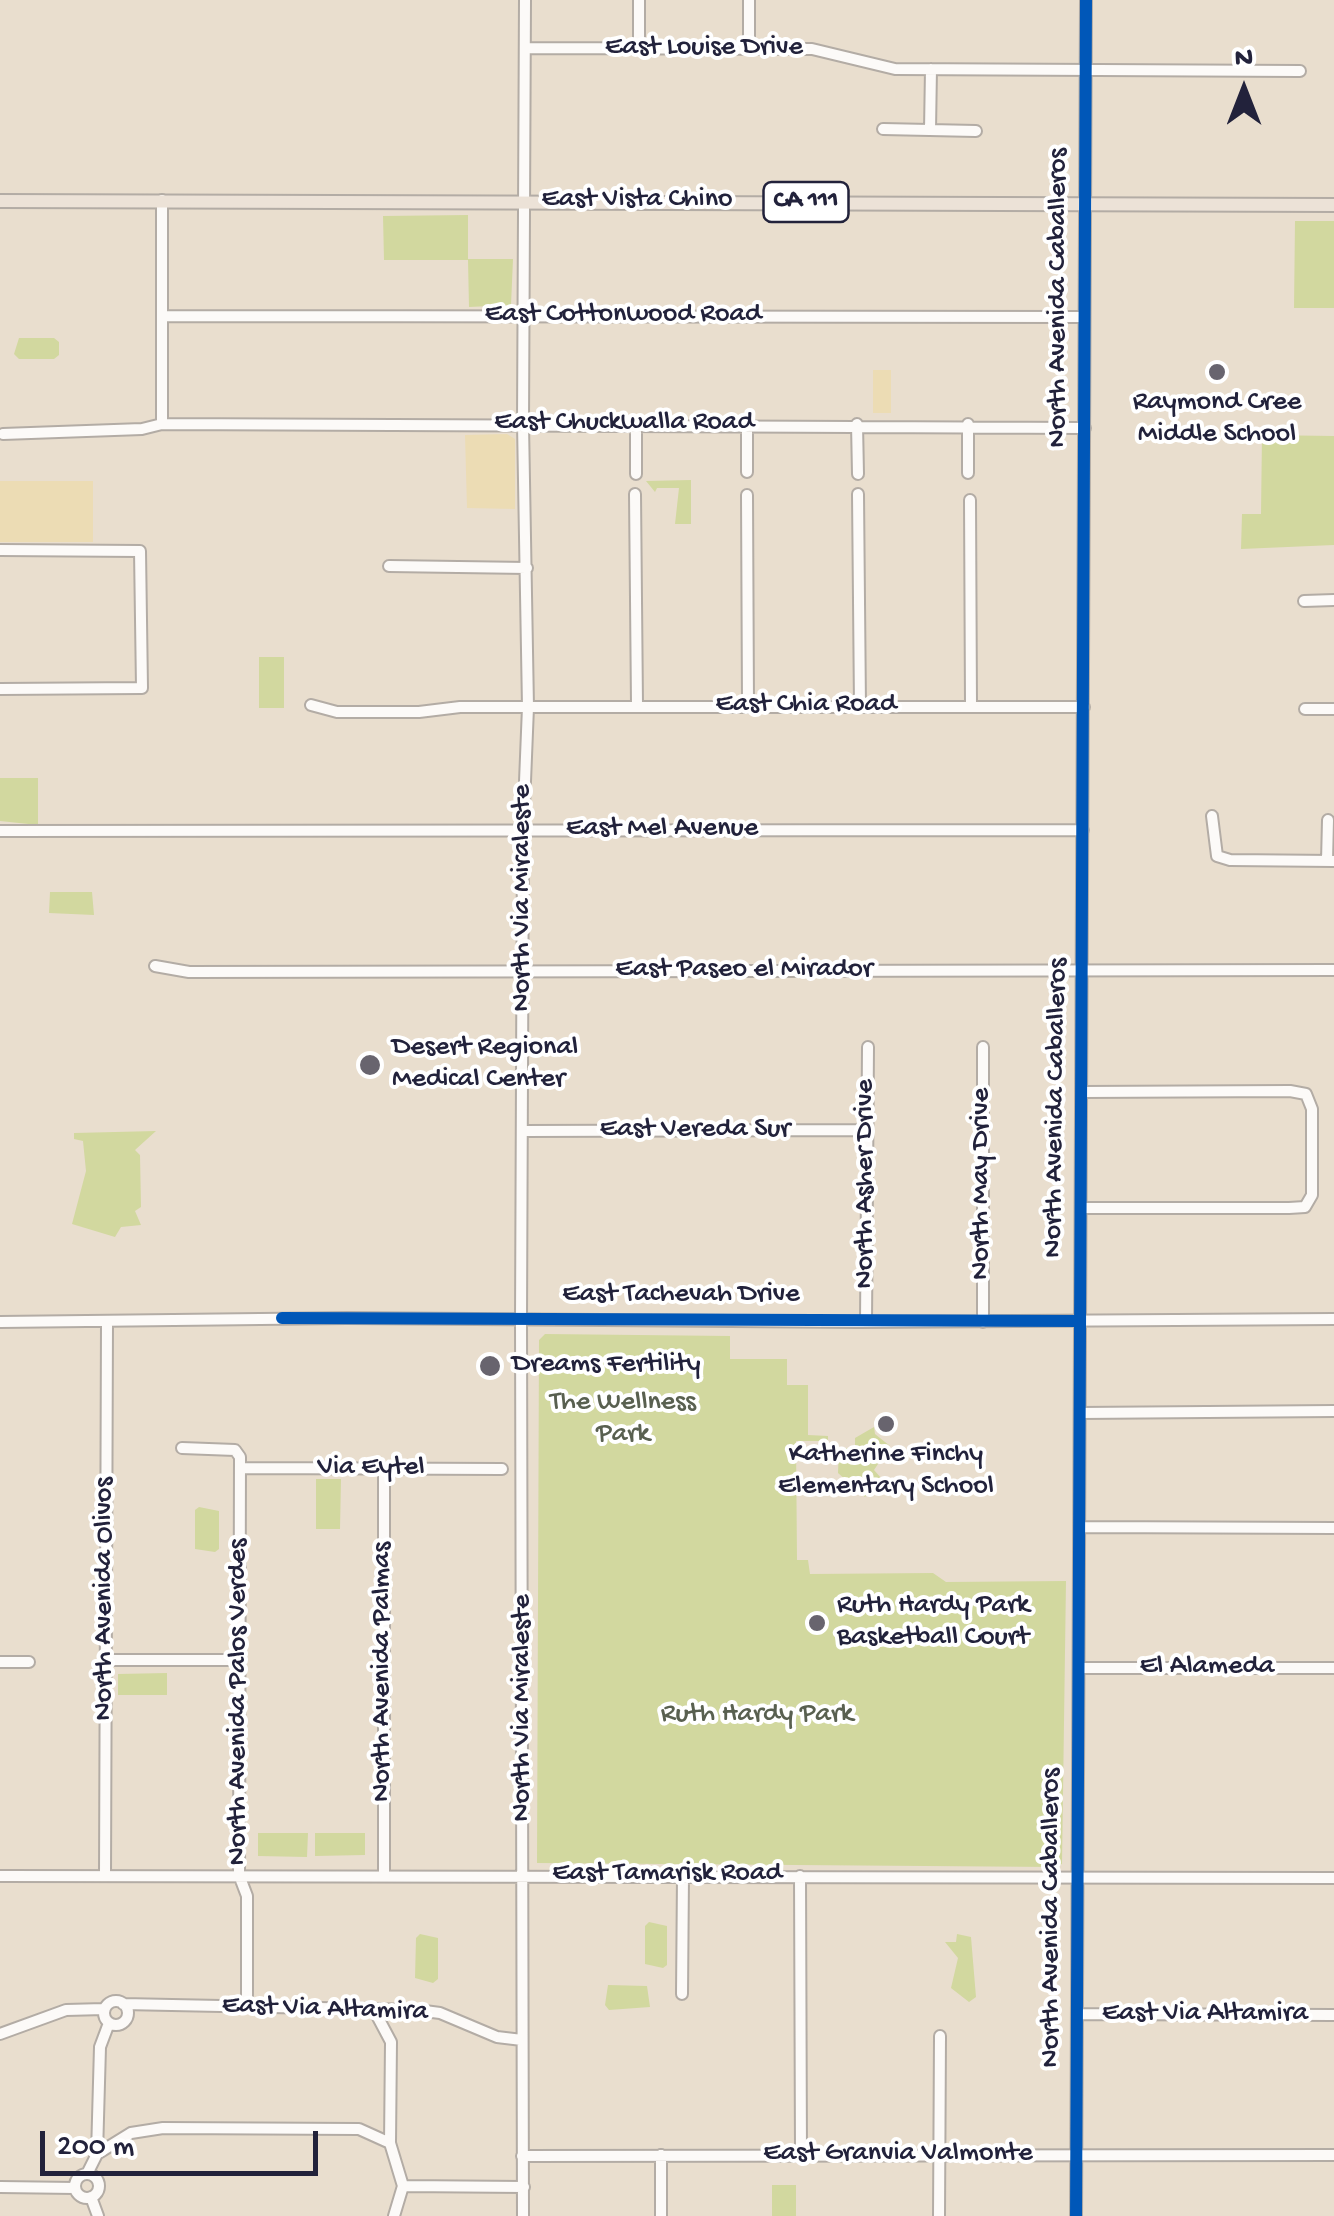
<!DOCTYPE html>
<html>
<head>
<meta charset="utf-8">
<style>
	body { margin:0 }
	#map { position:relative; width:1334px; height:2216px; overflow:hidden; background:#e9dece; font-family:"Gochi Hand",sans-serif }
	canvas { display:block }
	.north { position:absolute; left:1194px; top:40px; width:100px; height:100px; -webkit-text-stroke:8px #fff; paint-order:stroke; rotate:0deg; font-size:28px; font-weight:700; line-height:40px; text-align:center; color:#22223b }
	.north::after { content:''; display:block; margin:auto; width:35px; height:45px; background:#22223b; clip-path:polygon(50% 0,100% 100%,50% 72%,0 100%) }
	.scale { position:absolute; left:40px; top:2131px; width:278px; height:45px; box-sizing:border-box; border:5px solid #22223b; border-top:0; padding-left:12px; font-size:30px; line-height:35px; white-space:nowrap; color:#22223b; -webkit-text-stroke:8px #fff; paint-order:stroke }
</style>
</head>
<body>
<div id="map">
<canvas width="1334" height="2216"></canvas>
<div class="north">N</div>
<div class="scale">200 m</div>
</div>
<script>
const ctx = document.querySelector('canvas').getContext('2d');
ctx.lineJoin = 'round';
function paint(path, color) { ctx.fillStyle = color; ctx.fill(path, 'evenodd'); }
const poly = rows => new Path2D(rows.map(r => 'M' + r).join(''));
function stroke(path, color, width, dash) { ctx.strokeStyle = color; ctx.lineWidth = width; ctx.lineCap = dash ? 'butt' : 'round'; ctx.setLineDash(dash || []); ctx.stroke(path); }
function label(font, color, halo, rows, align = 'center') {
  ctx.font = font + ' "Gochi Hand",sans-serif'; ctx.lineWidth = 8; ctx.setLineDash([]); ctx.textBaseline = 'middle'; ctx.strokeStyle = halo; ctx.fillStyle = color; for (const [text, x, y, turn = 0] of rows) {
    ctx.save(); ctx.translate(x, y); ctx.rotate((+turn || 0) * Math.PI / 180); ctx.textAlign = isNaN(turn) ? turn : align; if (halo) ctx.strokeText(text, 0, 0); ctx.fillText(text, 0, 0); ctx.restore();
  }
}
paint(poly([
	[468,215,468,259,513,259,511,305,469,307,468,260,384,260,383,216],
	[1295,221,1334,221,1334,308,1294,308],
	[19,338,54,338,59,342,59,355,54,359,19,359,14,354],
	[1262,435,1334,436,1334,545,1241,549,1242,514,1261,514],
	[691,480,691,524,675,524,679,488,657,488,655,492,646,481],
	[259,657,284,657,284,708,259,708],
	[0,778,38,778,38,825,0,821],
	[92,892,94,915,49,913,50,892],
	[156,1131,135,1150,140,1155,141,1207,135,1211,141,1225,121,1227,115,1237,72,1224,86,1171,83,1141,74,1139,74,1133],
	[545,1334,730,1336,730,1359,787,1359,787,1385,808,1385,808,1435,828,1436,828,1441,796,1441,797,1560,808,1560,810,1574,933,1573,946,1582,1066,1581,1062,1864,1054,1867,537,1863,539,1340],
	[874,1427,875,1434,890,1446,874,1470,882,1479,865,1497,838,1473,839,1448,855,1448,855,1438],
	[316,1479,341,1479,340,1529,316,1529],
	[199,1507,219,1511,219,1549,215,1552,195,1549,195,1510],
	[167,1673,167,1695,118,1695,118,1674],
	[258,1833,308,1833,307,1857,258,1856],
	[315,1833,365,1833,365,1855,315,1856],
	[649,1922,667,1926,667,1965,663,1968,645,1964,645,1926],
	[420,1934,438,1938,438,1979,433,1983,415,1978,416,1938],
	[957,1934,971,1937,976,1997,969,2002,951,1988,958,1958,945,1942,956,1942],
	[608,1985,647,1986,650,2007,609,2010,605,2005],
	[772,2185,796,2185,796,2216,772,2216]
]), '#d2d89f');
paint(poly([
	[873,370,891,370,891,413,873,413],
	[507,434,515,439,515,509,467,508,465,435],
	[0,481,93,481,93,542,0,542]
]), '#ecdcb4');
const minor = poly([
	[525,48,812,49,895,69,1300,71],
	[639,48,639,0],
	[749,48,749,0],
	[883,129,976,131],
	[930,130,931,69],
	[162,200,162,424],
	[162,316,1084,317],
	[747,424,747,472],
	[857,424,858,474],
	[968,424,968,473],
	[636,425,636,474],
	[3,434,142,429,162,424,1085,428],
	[635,494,637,705],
	[858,494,860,707],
	[747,495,748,705],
	[970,500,971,706],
	[0,550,140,551,142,688,0,689],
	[389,566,527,568],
	[1304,601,1334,600],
	[311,705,337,712,419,712,460,707,1084,707],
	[1305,709,1334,709],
	[1212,816,1217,856,1230,860,1334,861],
	[0,831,1083,830],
	[1327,861,1328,820],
	[155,966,189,972,1334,970],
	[523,1131,867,1130],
	[1081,1208,1289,1208,1305,1207,1312,1195,1312,1109,1306,1094,1290,1091,1082,1092],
	[0,1322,347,1318,858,1322,1334,1319],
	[866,1322,868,1047],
	[983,1322,983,1047],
	[1080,1413,1334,1411],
	[182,1448,235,1450,240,1457,239,1875,247,1896,247,2006],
	[240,1468,502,1469],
	[1081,1527,1334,1528],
	[106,1660,239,1660],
	[0,1662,29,1662],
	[1080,1668,1334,1668],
	[105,1875,107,1323],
	[384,1875,384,1470],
	[0,1876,1334,1878],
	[800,1876,801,2155],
	[682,1994,683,1876],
	'104 2013a12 12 0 1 1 24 0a12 12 0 1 1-24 0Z',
	[123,2004,417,2010,440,2013,497,2037,522,2040],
	[374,2010,391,2042,390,2143,403,2186,394,2216],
	[1077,2014,1334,2015],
	[0,2034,66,2010,104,2009],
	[97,2154,131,2133,163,2128,359,2129,390,2143],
	[661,2155,661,2216],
	[522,2156,1334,2155],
	'75 2186a12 12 0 1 1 24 0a12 12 0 1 1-24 0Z',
	[87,2174,97,2154,100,2047,109,2023],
	[403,2186,524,2187],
	[0,2187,75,2188],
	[91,2197,98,2216],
	[523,2216,521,1319,523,831,528,707,523,424,525,0],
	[939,2216,940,2036],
	[1076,2216,1086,0]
]);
const major = poly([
	[0,201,1334,205]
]);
stroke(minor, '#b3aca5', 14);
stroke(major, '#b3aca5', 16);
stroke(minor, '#fcfaf8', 10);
stroke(major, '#ece2d7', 12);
stroke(poly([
	[282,1318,1080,1321],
	[1076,2216,1086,0]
]), '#0057b8', 12);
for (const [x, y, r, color] of [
	[1217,372,10,"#68646e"],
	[370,1065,12,"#68646e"],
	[490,1366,12,"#68646e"],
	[886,1424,10,"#68646e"],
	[817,1623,10,"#68646e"]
]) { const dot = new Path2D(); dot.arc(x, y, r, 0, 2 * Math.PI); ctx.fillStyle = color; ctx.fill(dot); stroke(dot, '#fff', 4); }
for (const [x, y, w] of [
	[806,202,85]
]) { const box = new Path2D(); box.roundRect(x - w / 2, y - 20, w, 40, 8); ctx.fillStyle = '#fff'; ctx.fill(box); stroke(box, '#22223b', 2.5); }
label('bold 25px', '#22223b', null, [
	["CA 111",806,202]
]);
label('28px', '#22223b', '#fff', [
	["East Louise Drive",704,49],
	["East Vista Chino",637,201],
	["North Avenida Caballeros",1060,298,-90],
	["East Cottonwood Road",623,316],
	["East Chuckwalla Road",624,424],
	["East Chia Road",806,706],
	["East Mel Avenue",662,830],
	["North Via Miraleste",524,898,-90],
	["East Paseo el Mirador",744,971],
	["North Avenida Caballeros",1057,1108,-89],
	["East Vereda Sur",695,1131],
	["North Asher Drive",867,1184,-90],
	["North May Drive",983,1184,-90],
	["East Tachevah Drive",681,1296],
	["Via Eytel",371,1469],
	["North Avenida Olivos",106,1599,-90],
	["El Alameda",1207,1668],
	["North Avenida Palmas",384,1672,-90],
	["North Avenida Palos Verdes",240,1702,-90],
	["North Via Miraleste",524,1708,-90],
	["East Tamarisk Road",667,1875],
	["North Avenida Caballeros",1053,1918,-90],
	["East Via Altamira",325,2010,2],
	["East Via Altamira",1205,2015],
	["East Granvia Valmonte",898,2155]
]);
label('28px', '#22223b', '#fff', [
	["Raymond Cree",1217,404,"center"],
	["Middle School",1217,436,"center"],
	["Desert Regional",392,1049],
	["Medical Center",392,1081],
	["Dreams Fertility",512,1366],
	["Katherine Finchy",886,1456,"center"],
	["Elementary School",886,1488,"center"],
	["Ruth Hardy Park",837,1607],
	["Basketball Court",837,1639]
], 'left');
label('28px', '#596050', '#fff', [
	["The Wellness",623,1404],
	["Park",623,1436],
	["Ruth Hardy Park",757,1716]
]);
</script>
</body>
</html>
